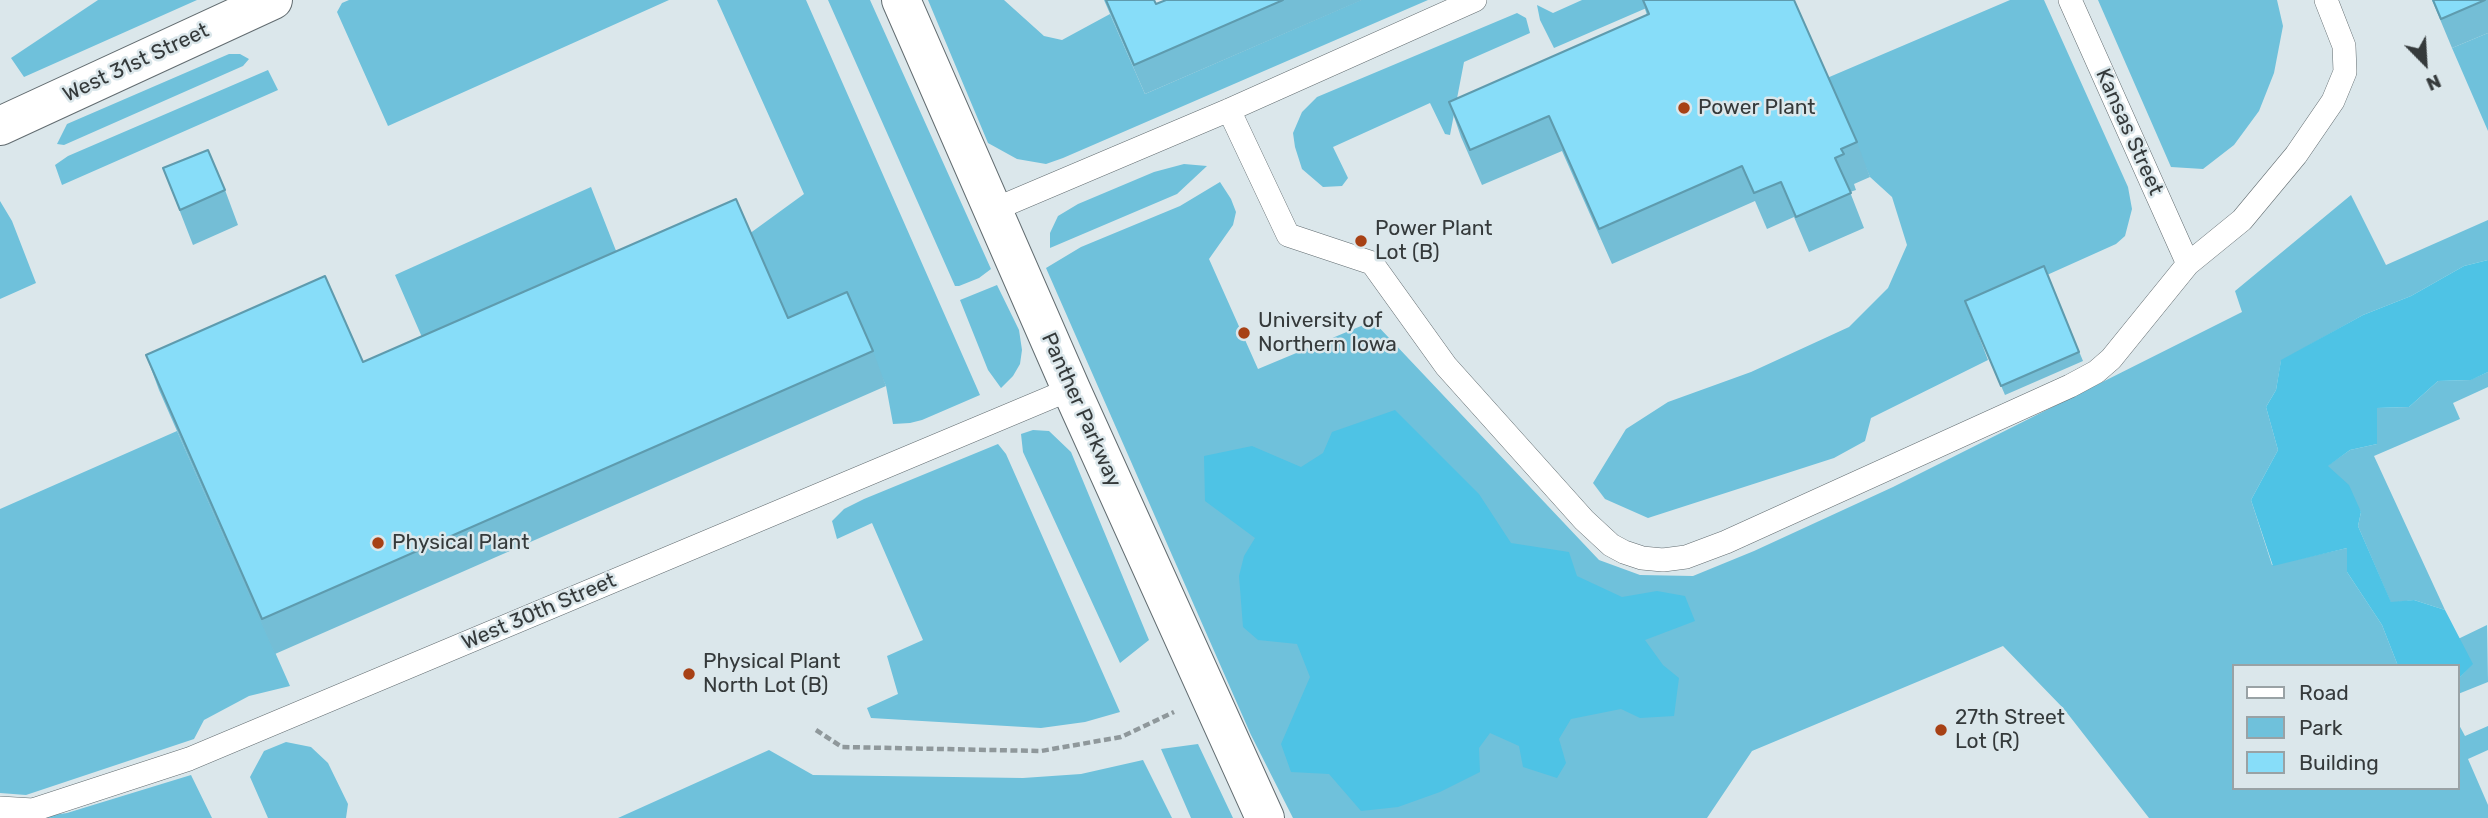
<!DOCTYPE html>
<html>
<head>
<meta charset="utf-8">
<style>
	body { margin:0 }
	#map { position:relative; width:2488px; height:818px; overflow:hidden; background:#dbe7eb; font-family:Rubik,sans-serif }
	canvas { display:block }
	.legend { position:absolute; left:2232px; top:664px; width:228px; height:126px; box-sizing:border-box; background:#dbe7eb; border:2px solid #99a2a5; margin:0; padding:9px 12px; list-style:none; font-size:21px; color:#353a3b }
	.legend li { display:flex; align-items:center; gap:14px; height:35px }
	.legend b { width:35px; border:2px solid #99a2a5 }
	.north { position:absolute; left:2390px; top:28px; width:70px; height:70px; -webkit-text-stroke:5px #dbe7eb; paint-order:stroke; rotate:156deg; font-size:19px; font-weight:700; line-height:28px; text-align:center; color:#353a3b }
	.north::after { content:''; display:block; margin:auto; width:24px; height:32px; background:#353a3b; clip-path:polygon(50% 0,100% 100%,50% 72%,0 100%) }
</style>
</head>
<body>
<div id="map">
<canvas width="2488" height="818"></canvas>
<ul class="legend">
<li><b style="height:9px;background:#fff"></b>Road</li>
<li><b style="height:19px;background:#6fc1db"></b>Park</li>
<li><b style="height:19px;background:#87ddf9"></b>Building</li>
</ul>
<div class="north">N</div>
</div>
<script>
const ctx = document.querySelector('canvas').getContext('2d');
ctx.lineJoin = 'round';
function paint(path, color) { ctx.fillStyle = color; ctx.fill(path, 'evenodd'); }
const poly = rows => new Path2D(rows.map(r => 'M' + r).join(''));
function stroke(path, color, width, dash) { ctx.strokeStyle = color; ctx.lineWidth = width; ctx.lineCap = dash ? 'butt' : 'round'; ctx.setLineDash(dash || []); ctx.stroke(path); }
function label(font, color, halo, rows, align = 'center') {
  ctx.font = font + ' Rubik,sans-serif'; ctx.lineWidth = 5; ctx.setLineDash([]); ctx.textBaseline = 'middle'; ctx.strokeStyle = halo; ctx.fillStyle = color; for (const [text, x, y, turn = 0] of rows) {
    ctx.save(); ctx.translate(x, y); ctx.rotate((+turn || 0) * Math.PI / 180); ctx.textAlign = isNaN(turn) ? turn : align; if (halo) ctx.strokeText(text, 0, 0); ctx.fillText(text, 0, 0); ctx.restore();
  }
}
paint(poly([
	[98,0,197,0,24,77,11,58],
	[349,0,669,0,388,126,337,12,342,3],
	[717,0,806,0,980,395,922,420,910,423,893,424,886,386,860,328,801,353,749,234,804,194],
	[828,0,870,0,991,269,979,278,959,286,955,286],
	[928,0,1004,0,1044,36,1062,40,1110,14,1145,94,1361,0,1428,0,1063,158,1046,164,1017,159,988,143],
	[1582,0,1665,0,1554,48,1540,20,1537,5,1553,13],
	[2010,0,2044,0,2128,187,2132,209,2125,236,2116,244,1969,310,1988,360,1871,418,1865,441,1834,458,1648,518,1605,499,1593,483,1626,429,1668,402,1751,372,1849,327,1888,288,1907,245,1892,197,1870,177,1827,78],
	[2098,0,2277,0,2283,26,2274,73,2259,111,2234,145,2203,169,2171,167],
	[1517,13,1526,18,1530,33,1464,62,1450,135,1445,134,1430,103,1333,147,1348,178,1342,186,1323,187,1302,169,1295,147,1293,133,1302,112,1317,97],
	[2488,33,2488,131,2452,48],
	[229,54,240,54,249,59,243,66,64,145,57,144,67,124],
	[268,70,278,90,62,185,55,165,68,156],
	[1184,164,1207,166,1177,194,1050,248,1050,233,1058,216,1078,204,1154,172],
	[1220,182,1231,199,1236,212,1233,225,1209,259,1258,369,1373,321,1599,560,1640,575,1693,576,1754,551,1893,487,2242,312,2235,291,2351,195,2386,265,2488,220,2488,260,2464,266,2411,296,2363,315,2281,361,2276,390,2266,407,2278,450,2251,500,2272,565,2347,548,2347,572,2382,625,2398,666,2234,666,2234,788,2458,788,2458,723,2465,736,2488,726,2488,750,2468,759,2488,805,2488,818,2149,818,2064,709,2003,646,1752,751,1707,818,1293,818,1251,735,1046,268,1081,247,1180,206],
	[591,187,622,266,428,351,395,275],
	[0,201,12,221,36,283,0,299],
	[997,285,1019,330,1022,350,1020,364,1013,376,1001,388,988,370,960,300],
	[2488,372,2488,387,2453,403,2460,419,2374,456,2445,610,2414,600,2391,603,2358,526,2361,512,2327,466,2350,450,2377,444,2376,408,2409,407,2438,381,2470,380],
	[1033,430,1049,431,1071,452,1149,640,1120,663,1023,452,1021,434],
	[177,431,290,686,249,696,204,720,194,739,26,795,0,793,0,509],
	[998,444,1006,454,1120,712,1085,722,1041,728,871,718,867,708,898,694,887,656,923,640,872,523,837,539,832,521,844,509,864,499],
	[2487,625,2488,682,2458,694,2458,679,2472,664,2458,639],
	[286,742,311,747,328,763,348,804,346,818,268,818,250,777,264,751],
	[1198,744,1233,818,1191,818,1161,749],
	[769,750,813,775,1023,778,1081,774,1143,760,1172,818,618,818],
	[191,775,212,818,31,818,67,813]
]), '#6fc1db');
paint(poly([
	[2488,260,2488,372,2471,380,2438,381,2409,407,2377,408,2377,444,2350,450,2328,466,2349,485,2361,512,2358,526,2391,602,2414,600,2445,610,2473,664,2458,679,2458,666,2398,666,2382,625,2347,572,2347,548,2273,566,2251,500,2278,450,2266,407,2276,390,2281,360,2363,315,2411,296,2464,266],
	[1395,410,1479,494,1511,543,1569,552,1577,576,1622,597,1657,591,1685,596,1695,621,1645,640,1663,665,1679,678,1674,716,1640,718,1621,709,1571,719,1559,739,1566,763,1557,778,1523,767,1519,746,1490,733,1479,748,1480,772,1440,792,1398,807,1361,811,1329,774,1291,772,1281,744,1310,677,1297,644,1258,640,1243,627,1239,576,1244,556,1255,538,1205,501,1204,456,1252,446,1301,467,1323,453,1332,432]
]), '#4ec3e5');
const service = poly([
	[2070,0,2188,264],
	[1229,110,1288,235,1372,263,1446,366,1584,520,1611,545,1624,552,1642,558,1663,560,1686,557,1726,542,2070,386,2096,372,2111,359,2188,264,2242,220,2296,155,2333,101,2345,72,2344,46,2326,0],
	[993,210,1229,110,1475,0],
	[0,808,33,810,189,759,1071,389]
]);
const minor = poly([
	[901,0,1071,389,1265,818],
	[0,126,273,0]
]);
stroke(service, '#626c70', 24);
stroke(minor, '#626c70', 40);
stroke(poly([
	[816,730,842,747,1041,751,1121,737,1174,712]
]), '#8f989b', 4.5, [7, 3.5]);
stroke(service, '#fff', 23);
stroke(minor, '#fff', 38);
paint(poly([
	[1104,0,1154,0,1156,4,1166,0,1362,0,1145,94],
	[1642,0,1794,0,1857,142,1870,177,1854,184,1856,190,1850,192,1864,228,1809,252,1794,217,1767,229,1755,201,1612,264,1562,151,1482,185,1461,137,1449,102,1647,15],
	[2432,0,2488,0,2488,33,2452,48],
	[163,168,225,190,238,225,193,245],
	[2044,266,2083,361,2005,395,1965,301],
	[788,318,873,351,886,386,275,654,159,390,146,355,363,362]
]), '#74bed6');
const building = poly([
	[1106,0,1154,0,1156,4,1166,0,1283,0,1134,65,1106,0],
	[1643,0,1794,0,1857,142,1841,149,1844,154,1835,158,1851,193,1796,217,1781,182,1754,193,1742,166,1599,229,1549,116,1470,150,1449,102,1649,14,1643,0],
	[2433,0,2485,0,2441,19,2433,0],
	[208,150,225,190,180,210,163,168,208,150],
	[736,199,788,318,847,292,873,351,262,619,146,355,325,276,363,362,736,199],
	[2044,266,2079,352,2001,386,1965,301,2044,266]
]);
paint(building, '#87ddf9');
stroke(building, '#5e9bae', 2);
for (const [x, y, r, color] of [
	[1684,108,7,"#a74115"],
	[1361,241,7,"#a74115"],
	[1244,333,7,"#a74115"],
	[378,543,7,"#a74115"],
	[689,674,7,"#a74115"],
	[1941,730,7,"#a74115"]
]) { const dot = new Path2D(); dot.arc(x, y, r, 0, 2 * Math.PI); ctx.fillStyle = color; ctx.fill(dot); stroke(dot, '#dbe7eb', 2.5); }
label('21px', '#353a3b', '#dbe7eb', [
	["West 31st Street",136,63,-25],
	["Kansas Street",2129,132,66],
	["Panther Parkway",1081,410,66],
	["West 30th Street",539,612,-23]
]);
label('21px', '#353a3b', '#dbe7eb', [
	["Power Plant",1698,108],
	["Power Plant",1375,229],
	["Lot (B)",1375,253],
	["University of",1258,321],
	["Northern Iowa",1258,345],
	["Physical Plant",392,543],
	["Physical Plant",703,662],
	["North Lot (B)",703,686],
	["27th Street",1955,718],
	["Lot (R)",1955,742]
], 'left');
</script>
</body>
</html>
